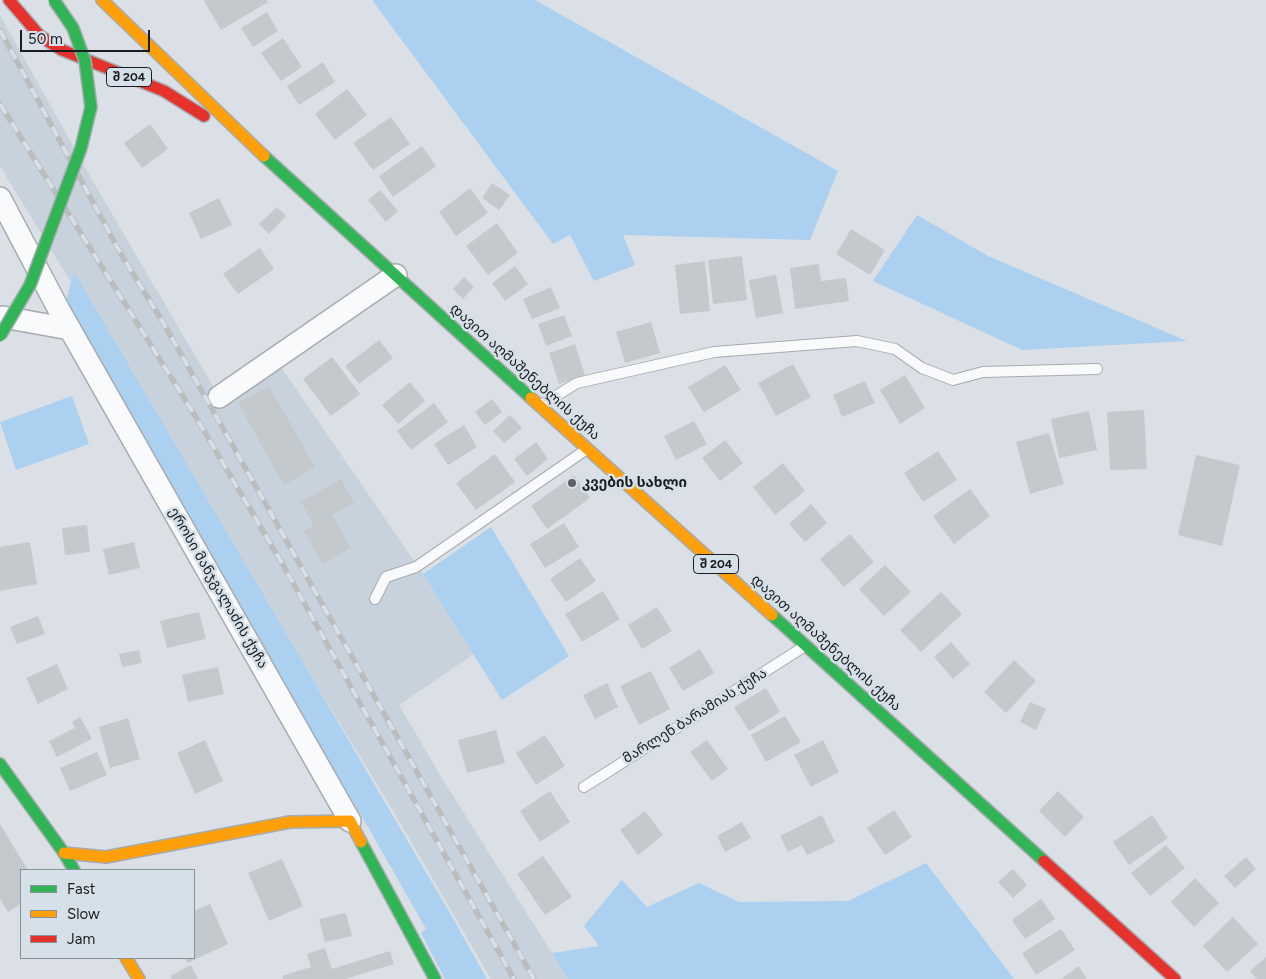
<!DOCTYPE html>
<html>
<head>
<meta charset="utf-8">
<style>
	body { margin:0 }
	#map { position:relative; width:1266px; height:979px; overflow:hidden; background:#dae0e5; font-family:Figtree,sans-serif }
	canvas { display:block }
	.legend { position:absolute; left:20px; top:869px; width:175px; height:90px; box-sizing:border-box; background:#d6e0e9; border:1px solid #8a9299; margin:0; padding:6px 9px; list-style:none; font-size:15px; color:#191d20 }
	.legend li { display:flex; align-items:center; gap:10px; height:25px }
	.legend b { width:25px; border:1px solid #8a9299 }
	.scale { position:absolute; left:20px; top:30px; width:130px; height:22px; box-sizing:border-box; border:2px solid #191d20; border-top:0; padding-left:6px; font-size:15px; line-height:18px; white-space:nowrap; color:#191d20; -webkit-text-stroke:4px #d6e0e9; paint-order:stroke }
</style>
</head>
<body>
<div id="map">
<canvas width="1266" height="979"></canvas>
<ul class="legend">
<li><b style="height:6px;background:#30b455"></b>Fast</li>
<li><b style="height:6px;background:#ff9f0a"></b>Slow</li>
<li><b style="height:6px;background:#e5322d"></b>Jam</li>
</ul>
<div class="scale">50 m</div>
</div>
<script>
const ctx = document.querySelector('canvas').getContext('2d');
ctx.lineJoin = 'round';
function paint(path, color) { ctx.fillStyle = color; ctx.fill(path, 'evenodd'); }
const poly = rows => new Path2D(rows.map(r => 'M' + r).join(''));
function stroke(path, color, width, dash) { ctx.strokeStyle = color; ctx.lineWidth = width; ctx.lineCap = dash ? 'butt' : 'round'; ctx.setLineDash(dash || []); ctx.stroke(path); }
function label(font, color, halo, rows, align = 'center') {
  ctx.font = font + ' Figtree,"Noto Sans Georgian",sans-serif'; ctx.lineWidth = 5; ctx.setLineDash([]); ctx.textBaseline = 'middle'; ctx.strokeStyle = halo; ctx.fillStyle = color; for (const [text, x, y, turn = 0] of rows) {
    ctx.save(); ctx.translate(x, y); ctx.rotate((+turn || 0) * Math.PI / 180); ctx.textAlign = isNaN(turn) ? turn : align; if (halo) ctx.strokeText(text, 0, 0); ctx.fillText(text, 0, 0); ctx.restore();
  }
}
paint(poly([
	[0,15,91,178,224,405,281,367,423,574,474,654,399,705,442,778,568,979,491,979,392,809,0,166]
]), '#c8d2dc');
paint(poly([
	[372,0,535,0,838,171,810,240,623,235,635,265,594,281,570,235,553,244],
	[917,215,988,256,1187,341,1022,350,873,281],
	[74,272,451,915,487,979,445,979,421,933,426,929,365,822,188,526,65,304],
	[72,396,89,444,16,470,0,422],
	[491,527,569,656,502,700,423,574],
	[926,863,1014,979,568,979,552,953,599,946,584,926,622,880,647,907,699,883,739,902,848,901]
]), '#acd0ef');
paint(poly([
	[206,0,267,0,268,2,221,30,204,1],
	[267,12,278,31,253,47,241,28],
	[283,38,302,67,281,81,261,53],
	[323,62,335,82,299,105,287,86],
	[347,89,367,115,335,140,315,114],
	[391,117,410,144,373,170,353,143],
	[150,124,168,149,142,168,124,143],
	[422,146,436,166,393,197,379,176],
	[492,183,510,195,499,210,482,198],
	[470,188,488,213,456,236,439,212],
	[380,190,398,211,386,222,368,200],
	[219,198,232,225,201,239,189,213],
	[277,207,286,216,269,234,259,224],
	[497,223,518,253,488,275,466,246],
	[851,229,885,250,870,275,836,254],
	[260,248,274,269,238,294,223,274],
	[742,256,747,300,713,304,708,260],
	[705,261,710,311,680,314,675,265],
	[819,264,821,281,846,278,849,301,795,309,790,268],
	[515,266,528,284,505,301,492,283],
	[776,275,783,313,756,318,749,280],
	[464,277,474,287,463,299,453,289],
	[551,287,560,308,532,319,523,299],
	[564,315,572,336,546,346,538,324],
	[651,322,660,353,625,363,616,332],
	[379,340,393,358,359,384,345,366],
	[575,344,585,375,559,384,549,353],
	[332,357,360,394,331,416,303,379],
	[793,364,811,397,776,416,758,383],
	[725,365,741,390,704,412,688,387],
	[905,375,925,408,900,424,880,390],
	[865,381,875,403,842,417,833,395],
	[410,382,425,401,398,424,382,405],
	[269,386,315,467,284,485,238,403],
	[492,399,502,412,485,425,475,412],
	[434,403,448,422,411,450,397,431],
	[1144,410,1147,469,1110,470,1107,412],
	[1089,411,1097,450,1059,458,1051,419],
	[510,415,522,428,504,443,493,431],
	[694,421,707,444,676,460,664,436],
	[464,425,477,447,448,465,434,444],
	[1049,433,1064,484,1030,494,1016,442],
	[725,440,743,463,720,481,702,458],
	[536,442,548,459,527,476,514,459],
	[938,451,957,480,923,502,904,473],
	[495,454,515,482,476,510,456,483],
	[1196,455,1240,465,1222,546,1178,535],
	[783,463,805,491,775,515,753,487],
	[574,475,590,498,547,529,531,506],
	[341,479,354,503,332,515,351,548,323,564,304,531,314,525,301,502],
	[970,489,990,516,954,544,933,516],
	[811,504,827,523,805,542,789,524],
	[564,523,579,547,545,568,530,544],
	[87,525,90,552,65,555,62,528],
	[850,534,874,562,844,587,820,559],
	[30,542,37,584,0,591,0,547],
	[134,542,140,568,109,575,103,549],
	[580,558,596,581,566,602,550,579],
	[885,565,911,592,884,616,859,589],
	[603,591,620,619,582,642,565,614],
	[941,592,962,614,921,652,900,630],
	[657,607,672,631,642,649,628,625],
	[199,612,206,639,167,648,160,621],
	[38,616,45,634,17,644,10,627],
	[951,642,970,664,953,679,934,657],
	[700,649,714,673,683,691,669,668],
	[139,650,142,663,122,667,119,654],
	[1014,660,1036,681,1006,713,984,692],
	[57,664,68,689,38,704,26,678],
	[218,667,224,694,188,702,182,675],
	[651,671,670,709,639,725,620,686],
	[607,683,618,707,595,719,583,695],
	[766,688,780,712,749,731,734,707],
	[1030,702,1046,709,1036,730,1020,722],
	[785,716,801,742,766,762,751,735],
	[80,717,92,739,57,757,49,741,75,728,72,722],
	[128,718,140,759,110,768,99,727],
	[496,730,505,763,467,773,458,740],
	[545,735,565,766,536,785,516,753],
	[205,740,223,781,195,794,177,753],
	[707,740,728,769,712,781,690,752],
	[823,740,839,772,811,787,794,755],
	[97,752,107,775,70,791,60,768],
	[550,791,570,822,540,842,520,811],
	[1058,791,1084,817,1065,837,1039,811],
	[894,810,912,837,885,855,867,828],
	[645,811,663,835,638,855,620,830],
	[822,815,835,842,807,855,802,845,788,852,780,836],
	[1152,815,1168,838,1129,865,1113,842],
	[742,822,751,838,725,852,717,836],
	[0,824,28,870,21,870,21,904,8,912,0,899],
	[1166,845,1185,868,1150,896,1131,873],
	[543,856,572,897,545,915,517,874],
	[1246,857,1256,869,1235,888,1224,876],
	[282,859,303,906,269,921,248,873],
	[1013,869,1027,885,1013,898,998,882],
	[1195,878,1219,903,1194,927,1171,902],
	[1041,899,1055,919,1025,939,1012,920],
	[210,904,228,944,188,963,185,958,194,958,194,911],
	[346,913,352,936,325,942,319,919],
	[1233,917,1258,944,1227,972,1203,946],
	[1061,929,1075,950,1036,975,1022,953],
	[325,948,332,969,390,951,394,964,346,979,283,979,282,976,311,967,307,954],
	[1266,957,1266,979,1257,979,1250,971],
	[191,965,198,979,172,979,170,976],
	[1079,966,1087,979,1061,979]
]), '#c4c9cd');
const lane = poly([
	[541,405,577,383,714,352,857,341,895,349,922,368,953,380,983,372,1097,369],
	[375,599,386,577,416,567,587,449],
	[584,787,805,646]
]);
const street = poly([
	[0,198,59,310,350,821],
	[0,319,3,317,70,329],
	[219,397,396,275]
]);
const fast = poly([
	[264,156,531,398],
	[772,615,1044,861],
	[0,764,64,853,74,870],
	[361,842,435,979]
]);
const slow = poly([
	[102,0,264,156],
	[531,398,772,615],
	[64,853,106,857,290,822,350,821,361,842],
	[126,958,139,979]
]);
const jam = poly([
	[9,0,40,36,62,50,164,91,204,116],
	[1044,861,1175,979]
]);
stroke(lane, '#a7abaf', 12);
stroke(street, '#a7abaf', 24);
stroke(fast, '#a7abaf', 14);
stroke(slow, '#a7abaf', 14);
stroke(jam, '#a7abaf', 14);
stroke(lane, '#f9fafb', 10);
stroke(street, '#f9fafb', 21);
stroke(fast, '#30b455', 11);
stroke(slow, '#ff9f0a', 11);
stroke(jam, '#e5322d', 11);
const rail = poly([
	[0,30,122,256,164,324,534,979],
	[0,104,194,414,283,565,514,979]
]);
stroke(rail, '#bbbcbe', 5.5);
stroke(rail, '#d6e0e9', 4, [11]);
const fastBridge = poly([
	[0,336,30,285,81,148,91,107,85,61,73,28,54,0]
]);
stroke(fastBridge, '#a7abaf', 14, []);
stroke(fastBridge, '#30b455', 11);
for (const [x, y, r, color] of [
	[572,483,5,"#5d6165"]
]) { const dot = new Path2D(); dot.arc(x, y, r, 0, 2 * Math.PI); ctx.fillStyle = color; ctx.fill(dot); stroke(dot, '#d6e0e9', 2); }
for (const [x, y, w] of [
	[129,77,45],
	[716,564,45]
]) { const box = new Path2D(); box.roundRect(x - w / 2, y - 9.5, w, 19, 4); ctx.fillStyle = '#d6e0e9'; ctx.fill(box); stroke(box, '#191d20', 1); }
label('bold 12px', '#191d20', null, [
	["შ 204",129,77],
	["შ 204",716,564]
]);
label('14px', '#191d20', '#d6e0e9', [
	["დავით აღმაშენებლის ქუჩა",525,372,42],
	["ეროსი მანჯგალაძის ქუჩა",218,588,60],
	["დავით აღმაშენებლის ქუჩა",826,643,42],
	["მარლენ ბარამიას ქუჩა",695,716,-32]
]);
label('bold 14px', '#191d20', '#d6e0e9', [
	["კვების სახლი",582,483]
], 'left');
</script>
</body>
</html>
